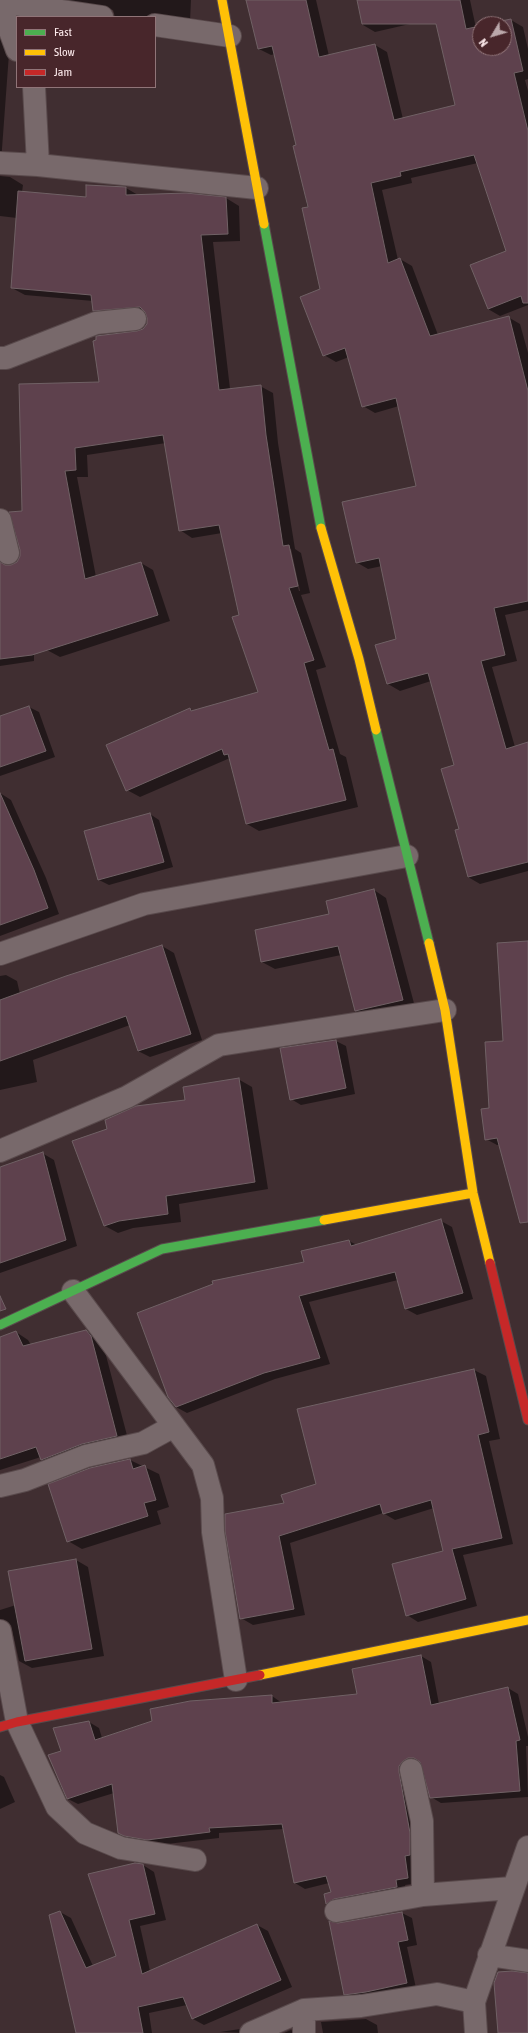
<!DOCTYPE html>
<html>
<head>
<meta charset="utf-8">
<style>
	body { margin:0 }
	#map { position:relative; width:528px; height:2033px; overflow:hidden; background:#402e31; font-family:"Asap Condensed",sans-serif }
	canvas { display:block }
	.legend { position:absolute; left:16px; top:16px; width:140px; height:72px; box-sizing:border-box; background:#48262b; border:1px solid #907478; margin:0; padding:5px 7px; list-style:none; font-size:12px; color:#fdeaec }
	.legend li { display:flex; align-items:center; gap:8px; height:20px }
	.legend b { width:20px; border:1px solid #907478 }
	.north { position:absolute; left:472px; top:16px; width:40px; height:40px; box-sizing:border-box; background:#48262b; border:1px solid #907478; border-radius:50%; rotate:232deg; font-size:11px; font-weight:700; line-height:16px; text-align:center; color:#fdeaec }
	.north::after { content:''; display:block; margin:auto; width:14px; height:18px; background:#bba8ab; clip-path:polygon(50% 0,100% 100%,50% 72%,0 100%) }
</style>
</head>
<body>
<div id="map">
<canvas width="528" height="2033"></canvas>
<ul class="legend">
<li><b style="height:5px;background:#4caf50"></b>Fast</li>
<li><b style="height:5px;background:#ffc107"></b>Slow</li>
<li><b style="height:5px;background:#c62828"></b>Jam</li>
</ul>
<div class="north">N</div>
</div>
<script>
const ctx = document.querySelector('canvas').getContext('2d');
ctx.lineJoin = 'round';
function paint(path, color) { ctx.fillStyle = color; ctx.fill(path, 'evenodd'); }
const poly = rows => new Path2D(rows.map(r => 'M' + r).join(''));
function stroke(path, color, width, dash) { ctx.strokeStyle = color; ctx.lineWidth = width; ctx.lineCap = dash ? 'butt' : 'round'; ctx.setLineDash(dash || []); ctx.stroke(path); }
paint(poly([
	[53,0,191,0,190,22,155,17,115,17,113,10,56,2],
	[247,0,316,0,329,56,375,45,387,52,403,119,456,106,436,18,375,32,363,25,358,0,470,0,476,28,480,27,480,48,504,48,504,24,491,24,511,20,523,27,528,49,528,79,525,80,528,91,528,305,500,316,488,309,507,252,478,163,411,178,412,183,382,190,398,260,400,259,412,266,438,335,508,317,520,324,528,353,528,610,505,615,517,661,492,667,515,747,528,743,528,871,480,884,468,877,460,830,455,765,431,681,400,691,388,684,397,639,382,566,368,569,356,562,418,487,399,406,375,413,363,406,349,357,336,362,324,355,321,290,297,146,275,54,271,55,259,49],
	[0,32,10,40,0,176,10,177,23,185,22,192,87,198,126,188,138,195,226,198,239,206,240,241,213,242,230,389,260,386,273,393,278,443,295,549,301,553,310,593,301,595,326,667,316,670,340,754,346,757,358,807,259,831,247,824,230,758,140,797,127,790,190,709,194,711,259,693,222,533,192,538,180,530,166,443,87,455,88,477,77,477,96,577,141,563,153,570,170,621,60,657,47,650,21,513,100,383,147,325,148,318,147,313,106,318,94,310,93,301,25,295,12,288,17,218,0,216],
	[289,549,291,549,300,591,299,591],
	[0,568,34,650,34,661,0,666],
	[29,707,39,712,55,757,0,776,0,717],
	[0,793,11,800,46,878,59,914,0,936],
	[150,814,159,820,173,867,109,885,99,880],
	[374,890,386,898,415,1007,368,1018,356,1011,341,955,275,969,262,962,331,915],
	[528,942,528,1204,500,1145,497,1145,486,1139,504,1042],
	[162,946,174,953,202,1040,150,1057,138,1051,130,1025,33,1060,37,1082,0,1090,0,976,6,975,17,981,20,994],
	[336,1041,346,1046,355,1094,301,1105,291,1099],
	[238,1079,252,1087,268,1189,179,1204,181,1222,133,1228,118,1233,105,1226,187,1100],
	[42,1153,54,1160,77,1246,0,1273,0,1166,3,1167],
	[441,1221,452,1227,473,1299,417,1315,406,1309,398,1280,309,1302,330,1364,275,1379,187,1413,176,1407,305,1263,349,1241,357,1245],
	[86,1331,99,1338,103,1344,129,1443,54,1467,41,1460,41,1457,0,1470,0,1338,16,1332,28,1340,31,1345],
	[474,1370,486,1376,500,1439,489,1441,513,1544,463,1555,477,1606,418,1622,407,1615,444,1552,434,1508,395,1520,383,1513,290,1543,305,1615,253,1625,241,1618,285,1504,317,1485],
	[130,1460,159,1474,169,1507,157,1511,161,1524,82,1549,68,1541],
	[76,1560,88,1567,104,1656,32,1668,19,1661,11,1625,4,1628,0,1635,0,1610,16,1605],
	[421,1656,431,1662,439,1704,508,1688,518,1694,528,1737,528,1746,526,1746,528,1797,441,1803,431,1797,422,1763,419,1763,418,1883,405,1885,407,1893,337,1909,327,1904,325,1895,332,1892,329,1883,305,1889,295,1883,284,1829,219,1833,219,1838,158,1845,129,1839,119,1833,114,1793,78,1804,68,1799,62,1751,89,1722,99,1728,102,1738,272,1696,282,1703,358,1694],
	[0,1775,4,1777,15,1802,0,1809],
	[143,1865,154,1872,166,1920,140,1926,150,1971,257,1925,268,1931,292,1987,204,2025,193,2019,187,2005,149,2013,152,2033,77,2033,60,1912,71,1918,93,1966,117,1957],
	[402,1913,412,1918,417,1945,407,1947,416,1988,355,2000,345,1994],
	[366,2019,377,2025,378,2033,323,2033,321,2022],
	[240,2029,246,2033,220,2032],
	[291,2030,296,2033,284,2033]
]), '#0007');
const building = poly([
	[246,0,306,0,319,57,375,44,394,120,455,105,436,24,362,24,357,0,460,0,466,29,480,26,480,48,504,48,504,24,487,24,511,19,523,71,514,73,528,131,528,303,523,303,521,296,488,309,470,265,506,251,474,155,400,172,401,176,371,183,388,263,400,258,430,336,509,316,528,391,528,601,494,608,505,655,481,661,506,749,528,742,528,862,468,877,455,830,459,829,441,769,454,765,428,673,387,684,375,645,396,639,379,558,356,563,342,502,416,486,396,398,362,407,345,348,323,356,300,297,320,289,302,208,308,207,293,146,296,145,272,46,258,49,246,0],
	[86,185,126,187,126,195,186,193,226,197,228,234,201,235,219,390,261,385,266,435,283,546,289,545,298,586,289,588,314,660,304,663,329,750,333,749,346,800,246,824,228,754,224,755,222,749,126,791,106,745,190,708,191,711,258,692,232,617,239,615,219,525,179,531,163,435,75,448,76,470,65,471,85,579,141,562,158,615,32,655,0,659,0,562,5,565,11,565,17,562,20,556,20,550,9,512,22,511,19,384,99,382,93,341,96,340,96,336,137,331,143,329,147,324,147,318,145,312,140,307,93,311,91,295,11,288,18,191,86,197,86,185],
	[29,706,46,751,0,767,0,716,29,706],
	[0,793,34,870,48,908,0,925,0,793],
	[150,813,164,862,98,880,84,831,150,813],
	[374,889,403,1000,355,1011,338,946,261,962,255,930,329,914,326,901,374,889],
	[528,941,528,1222,520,1223,497,1138,485,1140,481,1109,489,1108,485,1042,503,1041,497,943,528,941],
	[162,945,191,1034,138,1051,126,1016,0,1061,0,1000,66,976,162,945],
	[336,1040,346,1088,290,1100,280,1048,336,1040],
	[239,1078,255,1182,166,1196,168,1214,119,1221,104,1226,72,1141,107,1129,105,1120,136,1106,185,1100,183,1087,239,1078],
	[43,1152,66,1240,0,1263,0,1167,43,1152],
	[441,1219,463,1293,405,1309,395,1272,299,1296,320,1358,264,1373,176,1407,168,1397,137,1313,213,1284,212,1281,304,1262,301,1251,349,1240,351,1246,441,1219],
	[0,1296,6,1309,0,1311,0,1296],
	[86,1330,91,1336,117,1436,82,1444,41,1460,36,1447,0,1459,0,1337,16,1331,23,1346,86,1330],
	[474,1369,489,1432,478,1435,502,1538,452,1549,466,1599,406,1616,392,1564,443,1551,431,1500,383,1514,380,1504,279,1536,294,1609,240,1619,225,1531,225,1514,284,1503,281,1495,316,1484,297,1409,474,1369],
	[130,1459,133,1469,145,1465,156,1500,144,1503,148,1516,67,1542,48,1484,90,1468,130,1459],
	[76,1559,92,1649,25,1661,8,1571,76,1559],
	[421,1655,431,1705,508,1687,520,1740,516,1741,520,1791,430,1798,420,1762,414,1758,408,1758,403,1761,399,1766,399,1772,410,1833,410,1855,405,1856,408,1878,396,1880,397,1887,334,1899,326,1904,324,1894,331,1892,326,1876,294,1883,282,1824,209,1828,210,1832,147,1840,124,1836,118,1833,112,1784,67,1799,48,1755,61,1751,53,1728,89,1721,95,1740,152,1721,150,1709,190,1701,272,1695,272,1703,357,1694,352,1669,421,1655],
	[135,1863,143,1864,155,1914,129,1920,142,1974,257,1924,281,1980,192,2019,183,1997,138,2007,143,2033,76,2033,49,1915,60,1911,86,1968,116,1956,88,1874,135,1863],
	[402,1912,408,1940,398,1942,407,1983,366,1992,344,1995,329,1921,338,1923,402,1912],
	[512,1971,528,1973,528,2033,498,2033,494,1983,498,1972,512,1971]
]);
paint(building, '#5e414d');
stroke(building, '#706165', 1);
const street = poly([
	[0,2,102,17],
	[0,4,17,50],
	[155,25,230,36],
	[34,87,38,165],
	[0,163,38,165,257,188],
	[0,358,6,358,96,323,135,319],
	[0,520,8,553],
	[0,954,144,904,407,856],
	[0,1151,127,1097,219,1045,445,1010],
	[73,1291,203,1465,212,1498,213,1532,236,1680],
	[0,1486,25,1480,86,1456,143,1443,174,1426],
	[0,1631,17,1722,57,1807,85,1833,121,1848,195,1860],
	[411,1770,422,1821,423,1895],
	[336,1911,423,1895,512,1888],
	[489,1955,528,1961],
	[304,2010,304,2033],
	[251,2033,304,2010,361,2006,437,1994,474,2002],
	[476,2033,474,2002,528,1847]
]);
const fast = poly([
	[264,224,321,528],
	[376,730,429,943],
	[0,1325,162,1249,324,1220]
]);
const slow = poly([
	[222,0,264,224],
	[321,528,359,659,376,730],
	[429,943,445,1010,473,1193,490,1263],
	[324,1220,473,1193],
	[260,1675,528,1620]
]);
const jam = poly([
	[490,1263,528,1420],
	[0,1727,17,1722,260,1675]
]);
stroke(street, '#594a4c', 24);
stroke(fast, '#594a4c', 11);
stroke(slow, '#594a4c', 11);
stroke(jam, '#594a4c', 11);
stroke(street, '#78696b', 22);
stroke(fast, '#4caf50', 9);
stroke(slow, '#ffc107', 9);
stroke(jam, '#c62828', 9);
</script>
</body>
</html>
